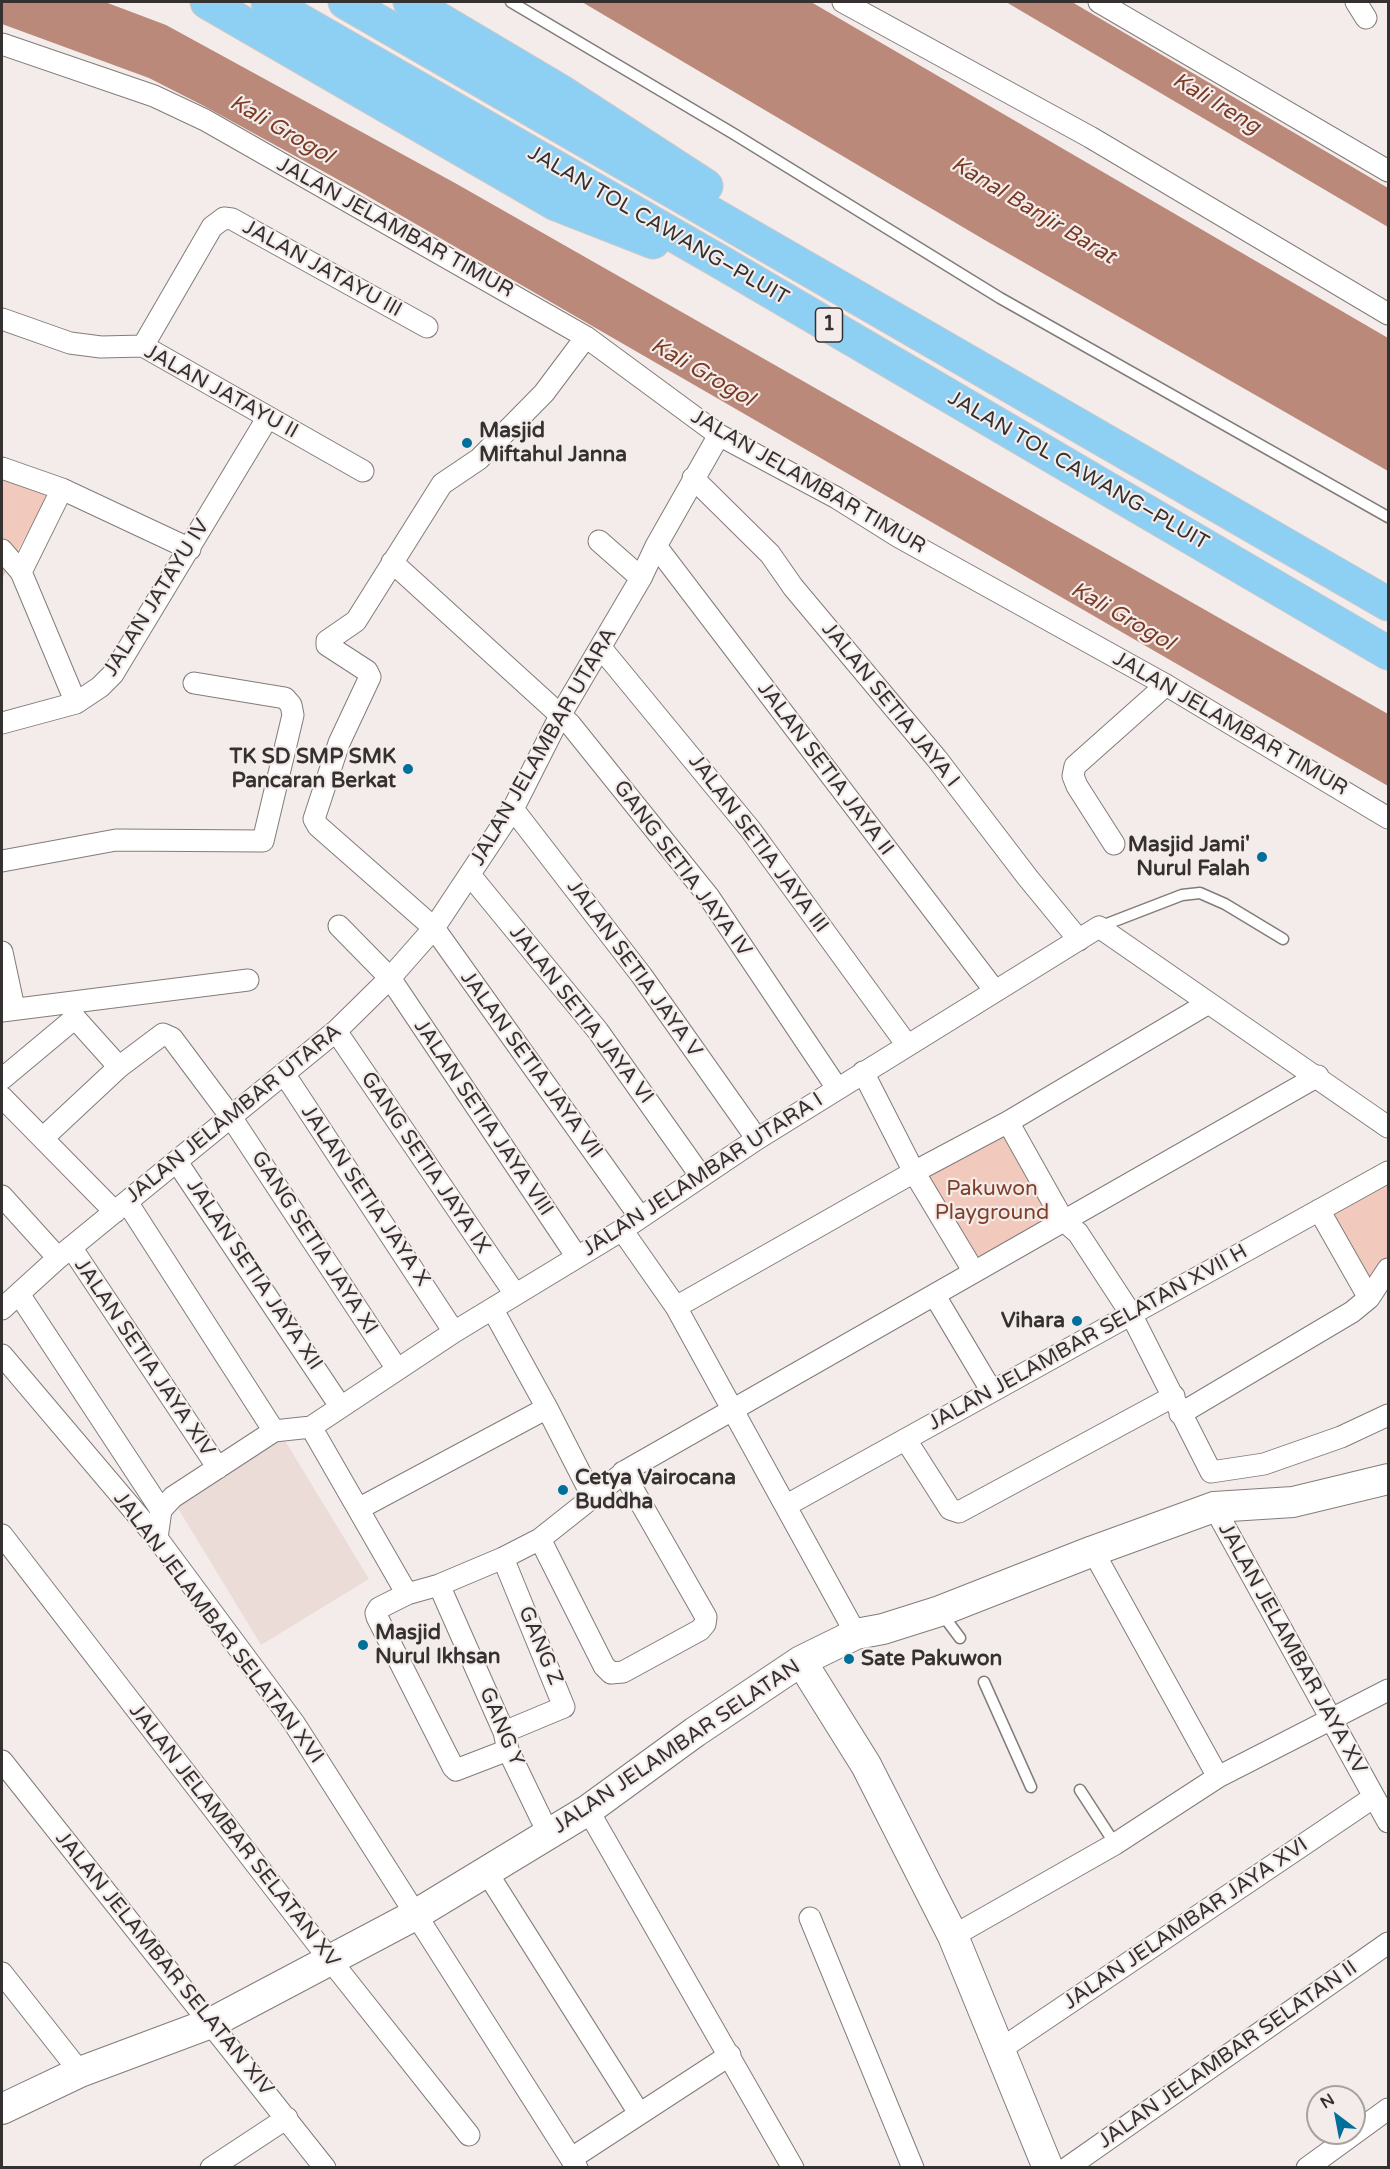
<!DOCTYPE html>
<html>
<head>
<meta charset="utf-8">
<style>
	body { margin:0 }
	#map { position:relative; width:1390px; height:2169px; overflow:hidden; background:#f4ecea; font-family:"Varela Round",sans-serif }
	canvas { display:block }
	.frame { position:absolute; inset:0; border:3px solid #343130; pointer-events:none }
	.north { position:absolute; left:1306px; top:2085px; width:60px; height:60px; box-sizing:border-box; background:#f4ecea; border:2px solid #a7a1a0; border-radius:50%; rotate:328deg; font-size:16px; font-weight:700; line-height:24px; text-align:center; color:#343130 }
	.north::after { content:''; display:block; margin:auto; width:21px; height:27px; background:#006f9a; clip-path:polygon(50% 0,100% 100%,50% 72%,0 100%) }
</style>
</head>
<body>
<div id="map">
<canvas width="1390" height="2169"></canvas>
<div class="frame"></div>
<div class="north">N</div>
</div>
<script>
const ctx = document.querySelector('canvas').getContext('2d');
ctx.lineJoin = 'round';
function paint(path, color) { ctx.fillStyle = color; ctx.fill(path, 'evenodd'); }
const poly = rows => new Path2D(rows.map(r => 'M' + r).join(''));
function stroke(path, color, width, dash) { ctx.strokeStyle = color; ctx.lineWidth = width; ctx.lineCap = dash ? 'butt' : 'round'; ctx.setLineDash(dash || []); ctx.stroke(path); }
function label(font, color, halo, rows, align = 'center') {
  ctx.font = font + ' "Varela Round",sans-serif'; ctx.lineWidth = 4.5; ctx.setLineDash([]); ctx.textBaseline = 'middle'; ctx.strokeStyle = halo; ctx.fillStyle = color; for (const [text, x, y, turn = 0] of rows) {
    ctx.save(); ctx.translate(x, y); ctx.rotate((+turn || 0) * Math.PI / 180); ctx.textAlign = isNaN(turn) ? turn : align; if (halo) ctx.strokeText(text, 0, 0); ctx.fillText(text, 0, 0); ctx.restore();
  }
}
paint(poly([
	[281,1434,369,1579,261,1645,173,1500]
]), '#ecdcd8');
paint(poly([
	[2,474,51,490,2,579],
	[1008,1122,1063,1220,974,1272,914,1172],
	[1388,1175,1388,1266,1369,1292,1325,1209]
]), '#f1cabd');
paint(poly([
	[2,2,105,2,166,25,455,183,1388,714,1388,786,357,190,204,106,149,78,2,24],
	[582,2,811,2,1388,338,1388,471,983,239],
	[1006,2,1072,2,1388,188,1388,227]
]), '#ba8979');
const lane = poly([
	[511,2,734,134,1000,298,1388,517],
	[1099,927,1182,895,1200,893,1225,904,1283,939],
	[942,1614,960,1638],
	[984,1682,1031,1787],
	[1080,1790,1115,1844]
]);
const street = poly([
	[843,2,1090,137,1388,314],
	[1099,2,1388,171],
	[1356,2,1366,18],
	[2,44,154,96,205,120,586,337,719,435,837,498,899,537,1166,685,1388,818],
	[2,319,70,343,101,347,143,346,363,471],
	[586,337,544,393,479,459,442,484,356,621,327,641,327,645,367,671,370,677,339,743,314,819,318,826,434,928,640,1217],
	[143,346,212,227,224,218,232,219,427,327],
	[2,468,62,489,190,549],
	[693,478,770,554,793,587,937,759,1028,878,1079,940],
	[599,541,641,578],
	[656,546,995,991],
	[2,550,21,572,76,703],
	[392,562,570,724,709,897,837,1088],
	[21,572,62,489],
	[601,648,750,829,907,1045],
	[2,723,76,703,100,687,113,674,268,417],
	[513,809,642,976,757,1139],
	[1114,844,1077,786,1073,776,1075,766,1166,685],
	[2,861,116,840,263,841,293,715,291,705,285,698,194,683],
	[470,875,598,1031,700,1175],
	[339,926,390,978,577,1257],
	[2,952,14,1008],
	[2,1011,248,980],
	[336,1031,515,1294],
	[863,1072,914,1172,974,1272],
	[285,1075,454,1332],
	[2,1079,75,1018,119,1067],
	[2,1097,115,1212],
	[1008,1122,1063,1220,1078,1233,1131,1314,1211,1472,1264,1464,1341,1437,1388,1415],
	[43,1138,119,1067,163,1034,172,1038,231,1117,397,1369],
	[177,1162,340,1406],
	[2,1196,58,1258],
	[127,1202,274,1431],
	[1319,1210,1369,1298],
	[622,1230,676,1307,856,1634],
	[71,1247,218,1468],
	[19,1294,161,1510],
	[935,1296,991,1390],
	[676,1307,914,1172,1008,1122,1207,1004],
	[2,1309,58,1258,336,1031,390,978,434,928,513,809,561,714,641,578,656,546,719,435],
	[493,1310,547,1408,593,1498],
	[2,1355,157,1538,294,1723,577,2168],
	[1180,1414,1352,1312,1369,1298,1388,1269],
	[311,1427,407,1594],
	[906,1440,950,1509,959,1512,1174,1396],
	[787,1505,1388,1172],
	[1214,1507,1388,1822],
	[360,1508,547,1408],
	[2,1535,316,1942,469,2135],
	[157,1538,161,1510,173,1497,274,1431,311,1427,454,1332,622,1230,757,1139,1099,927,1388,1127],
	[540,1539,604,1666,611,1673,623,1672,700,1630,705,1624,706,1617,623,1472],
	[1093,1551,1218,1777],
	[503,1558,564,1707,504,1732],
	[439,1585,504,1732,508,1750,549,1835],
	[508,1750,456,1770,453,1767,377,1617,376,1613,379,1608,407,1594,439,1585,503,1558,540,1539,627,1470,1318,1076],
	[2,1761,325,2168],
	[588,1810,793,2168],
	[486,1871,639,2113],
	[810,1918,913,2168],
	[953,1936,1115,1844,1218,1777,1388,1690],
	[2,1973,80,2072],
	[998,2051,1374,1797],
	[572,2158,730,2055],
	[211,2168,287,2118],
	[1067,2168,1388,1943],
	[1307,2168,1388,2109]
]);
const secondary = poly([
	[801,1661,866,1765,953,1936,1048,2168],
	[2,2109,80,2072,211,2023,415,1915,588,1810,695,1732,801,1661,856,1634,883,1629,940,1611,1093,1551,1214,1507,1293,1502,1388,1479]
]);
const highway = poly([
	[207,2,556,204,653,242],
	[268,2,724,264,1388,653],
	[345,2,1388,604],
	[410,2,560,91,706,186]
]);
stroke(lane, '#827c79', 13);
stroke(street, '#827c79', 23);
stroke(secondary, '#827c79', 32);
stroke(highway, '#cac9c9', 35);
stroke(lane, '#fff', 10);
stroke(street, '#fff', 21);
stroke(secondary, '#fff', 30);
stroke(highway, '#8ecff4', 33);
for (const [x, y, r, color] of [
	[467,443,6,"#006f9a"],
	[408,769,6,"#006f9a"],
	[1262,857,6,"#006f9a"],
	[1077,1321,6,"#006f9a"],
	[563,1490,6,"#006f9a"],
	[363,1645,6,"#006f9a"],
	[849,1659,6,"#006f9a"]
]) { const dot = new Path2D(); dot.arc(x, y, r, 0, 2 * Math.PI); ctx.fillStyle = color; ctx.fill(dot); stroke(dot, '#f4ecea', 2); }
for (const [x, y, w] of [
	[829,325,27]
]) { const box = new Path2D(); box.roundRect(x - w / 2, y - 17, w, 34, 4.5); ctx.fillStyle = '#f4ecea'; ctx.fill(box); stroke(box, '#343130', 1.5); }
label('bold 20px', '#343130', null, [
	["1",829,325]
]);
label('21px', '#343130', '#f4ecea', [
	["JALAN TOL CAWANG–PLUIT",658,226,30],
	["JALAN JELAMBAR TIMUR",395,228,29],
	["JALAN JATAYU III",322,269,29],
	["JALAN JATAYU II",221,392,29],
	["JALAN TOL CAWANG–PLUIT",1078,471,30],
	["JALAN JELAMBAR TIMUR",808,482,30],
	["JALAN JATAYU IV",157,598,-58],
	["JALAN SETIA JAYA I",890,705,51],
	["JALAN JELAMBAR TIMUR",1230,724,30],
	["JALAN JELAMBAR UTARA",544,747,-60],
	["JALAN SETIA JAYA II",825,769,53],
	["JALAN SETIA JAYA III",758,844,53],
	["GANG SETIA JAYA IV",682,869,53],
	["JALAN SETIA JAYA V",634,969,54],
	["JALAN SETIA JAYA VI",581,1015,52],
	["JALAN SETIA JAYA VII",531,1065,54],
	["JALAN JELAMBAR UTARA",234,1114,-39],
	["JALAN SETIA JAYA VIII",483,1118,56],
	["GANG SETIA JAYA IX",425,1163,56],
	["JALAN JELAMBAR UTARA I",703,1175,-33],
	["JALAN SETIA JAYA X",365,1196,56],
	["GANG SETIA JAYA XI",314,1243,57],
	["JALAN SETIA JAYA XII",254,1275,56],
	["JALAN JELAMBAR SELATAN XVII H",1088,1338,-29],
	["JALAN SETIA JAYA XIV",144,1358,56],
	["JALAN JELAMBAR SELATAN XVI",218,1628,53],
	["GANG Z",540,1646,67],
	["JALAN JELAMBAR JAYA XV",1292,1649,61],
	["GANG Y",501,1727,67],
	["JALAN JELAMBAR SELATAN",677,1747,-34],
	["JALAN JELAMBAR SELATAN XV",234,1836,52],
	["JALAN JELAMBAR JAYA XVI",1186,1924,-34],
	["JALAN JELAMBAR SELATAN XIV",164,1964,51],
	["JALAN JELAMBAR SELATAN II",1228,2055,-35]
]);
label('bold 21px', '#343130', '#f4ecea', [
	["Masjid",479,431],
	["Miftahul Janna",479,455],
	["TK SD SMP SMK",396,757,"right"],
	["Pancaran Berkat",396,781,"right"],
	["Masjid Jami'",1250,845,"right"],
	["Nurul Falah",1250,869,"right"],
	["Vihara",1065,1321,"right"],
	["Cetya Vairocana",575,1478],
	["Buddha",575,1502],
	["Masjid",375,1633],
	["Nurul Ikhsan",375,1657],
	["Sate Pakuwon",861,1659]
], 'left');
label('21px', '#7f3f29', '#f4ecea', [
	["Pakuwon",992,1189],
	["Playground",992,1213]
]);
label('italic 22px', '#7a3b25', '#f4ecea', [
	["Kali Ireng",1216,104,31],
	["Kali Grogol",281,130,30],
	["Kanal Banjir Barat",1033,211,31],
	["Kali Grogol",702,373,30],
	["Kali Grogol",1122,617,30]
]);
</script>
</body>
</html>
